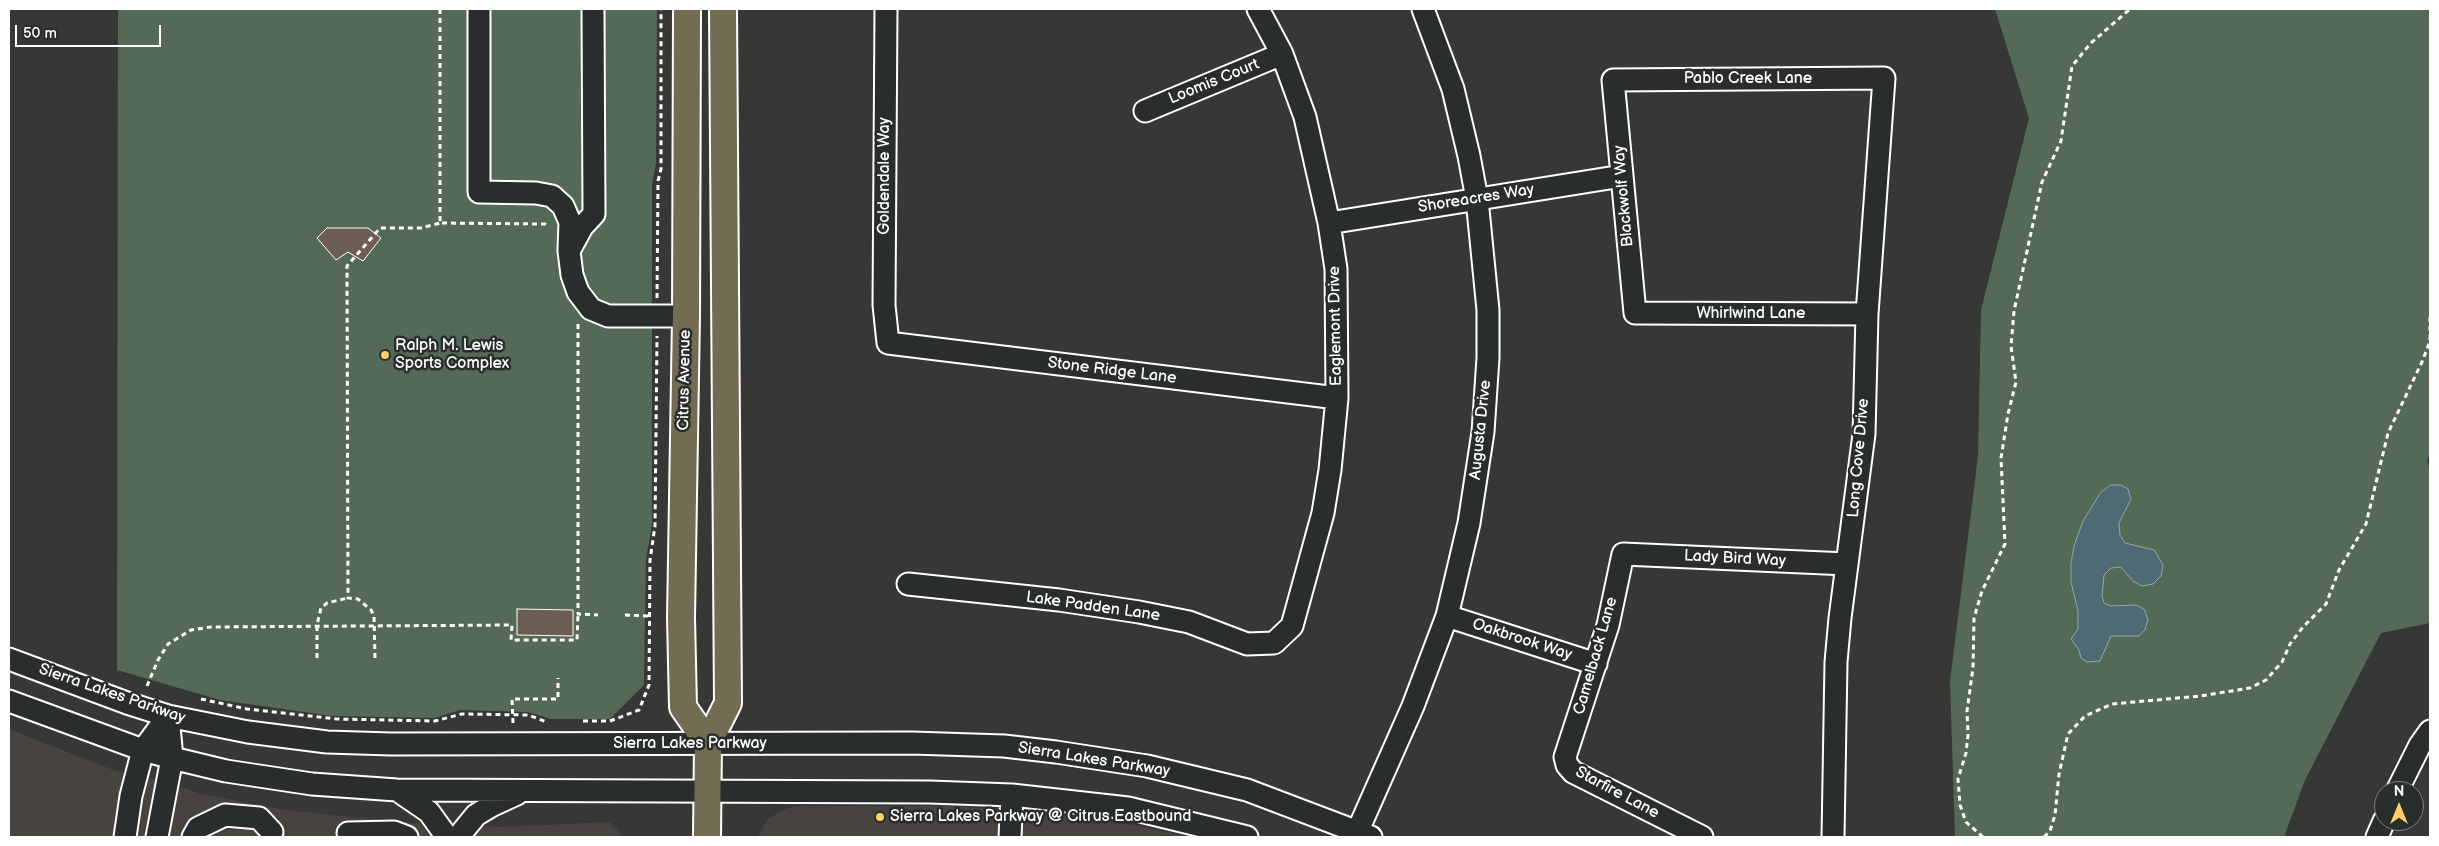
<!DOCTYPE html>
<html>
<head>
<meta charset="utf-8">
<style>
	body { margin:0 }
	#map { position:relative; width:2439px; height:846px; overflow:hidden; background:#373735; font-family:"Balsamiq Sans",sans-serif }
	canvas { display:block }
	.frame { position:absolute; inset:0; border:10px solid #fff; pointer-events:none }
	.north { position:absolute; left:2374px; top:781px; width:50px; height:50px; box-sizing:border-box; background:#2a2d2e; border:1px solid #7f8182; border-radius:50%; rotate:0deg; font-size:14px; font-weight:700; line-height:20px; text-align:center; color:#fff }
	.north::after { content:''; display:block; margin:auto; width:18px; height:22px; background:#ffd166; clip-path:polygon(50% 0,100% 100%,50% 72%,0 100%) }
	.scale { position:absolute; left:15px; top:25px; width:146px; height:22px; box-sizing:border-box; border:2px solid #fff; border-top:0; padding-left:6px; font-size:15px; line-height:18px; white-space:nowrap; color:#fff; -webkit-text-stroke:4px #2a2d2e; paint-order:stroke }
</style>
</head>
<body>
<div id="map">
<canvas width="2439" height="846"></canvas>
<div class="frame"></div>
<div class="north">N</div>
<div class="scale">50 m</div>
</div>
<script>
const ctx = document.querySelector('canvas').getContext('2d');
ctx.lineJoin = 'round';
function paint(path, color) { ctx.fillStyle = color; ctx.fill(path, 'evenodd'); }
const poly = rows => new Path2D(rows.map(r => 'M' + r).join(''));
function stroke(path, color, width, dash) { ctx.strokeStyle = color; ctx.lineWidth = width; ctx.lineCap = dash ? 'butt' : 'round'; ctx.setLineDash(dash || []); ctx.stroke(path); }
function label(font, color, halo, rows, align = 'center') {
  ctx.font = font + ' "Balsamiq Sans",sans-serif'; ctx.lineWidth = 5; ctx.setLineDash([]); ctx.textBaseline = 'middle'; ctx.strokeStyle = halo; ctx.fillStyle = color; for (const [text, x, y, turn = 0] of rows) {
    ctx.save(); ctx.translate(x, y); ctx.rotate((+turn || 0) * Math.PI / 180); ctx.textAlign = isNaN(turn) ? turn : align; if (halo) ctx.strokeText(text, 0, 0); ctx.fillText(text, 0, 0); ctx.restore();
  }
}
paint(poly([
	[9,729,111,769,167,782,201,794,285,810,413,823,500,827,609,822,624,837,9,837],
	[796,806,952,806,1053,813,1134,825,1189,837,757,837,767,820,782,810]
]), '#47433e');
paint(poly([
	[118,9,657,9,656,164,652,184,652,525,646,559,644,685,610,719,551,719,528,712,460,710,435,718,332,716,220,700,117,670],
	[1995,9,2430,9,2430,451,2427,462,2430,468,2430,623,2381,633,2305,780,2284,837,1955,837,1950,681,1978,456,1981,310,2029,118]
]), '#556a56');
const water = poly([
	[2111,485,2121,485,2128,489,2131,499,2119,523,2120,535,2125,543,2154,550,2163,565,2161,576,2153,584,2142,586,2133,581,2121,567,2111,568,2104,575,2102,596,2104,603,2111,606,2136,605,2144,609,2148,619,2145,630,2139,636,2111,636,2100,661,2087,662,2081,658,2079,650,2071,639,2078,629,2078,611,2071,582,2071,563,2074,546,2083,521,2101,492,2111,485]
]);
paint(water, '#4e6b73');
stroke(water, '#95a6ab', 1);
const building = poly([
	[327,228,368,228,381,238,363,261,348,252,336,260,317,238,327,228],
	[517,609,573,610,573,636,517,635,517,609]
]);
paint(building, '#6c5e52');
stroke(building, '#fff', 1);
const minor = poly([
	[479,9,479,192,536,193,552,196,563,206,570,222,569,249],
	[593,9,594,214,582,227,569,251,572,275,578,292,591,309,608,316,686,316],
	[886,9,884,305,888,343,1337,398],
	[1145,111,1282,54],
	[1329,223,1622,176],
	[908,584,1059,600,1139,612,1189,622,1247,644,1274,643,1292,626,1323,513,1330,470,1337,398,1336,269,1329,223,1305,117,1282,54,1258,9],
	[1447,616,1596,664],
	[9,659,127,703,168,716,248,732,327,742,391,744,912,743,1004,746,1056,752,1147,766,1247,790,1371,837],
	[9,701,143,750,172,758,226,771,312,784,397,790,930,792,1012,795,1128,808,1247,837],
	[397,790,429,812,447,837],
	[2397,791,2420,745,2430,731],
	[348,833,394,832,407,837],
	[125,837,131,796,143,750,168,716],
	[157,837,172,758,168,716],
	[193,837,198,828,225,815,259,818,272,832],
	[458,837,476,815,491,806,517,794],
	[1010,837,1012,795],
	[1355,837,1413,706,1447,616,1469,523,1483,432,1488,358,1488,310,1477,199,1469,156,1453,89,1423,9],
	[1702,837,1573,772,1567,765,1565,757,1608,625,1623,554,1847,564],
	[1833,837,1836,662,1840,618,1864,434,1867,314,1884,78,1613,80,1635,313,1867,314],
	[2377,837,2384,821]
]);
const major = poly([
	[687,9,686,316,681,618,683,707,708,743],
	[707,837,708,743,728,703,723,9]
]);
stroke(minor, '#fff', 25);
stroke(major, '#fff', 30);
stroke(poly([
	[440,9,440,223,545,224,549,227],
	[657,298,658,181,661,169,661,9],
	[578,324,578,614,598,615],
	[625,615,649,616],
	[317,658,317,625,321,608,327,603,348,598],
	[375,658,374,616,371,610,358,599,348,598,347,266,380,228,421,228,440,223],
	[147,686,158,660,168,644,191,630,211,627,512,625,511,640,577,640,578,614],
	[201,699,247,709,337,719,435,721,462,714,528,715,547,722],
	[583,721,610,721,639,710,649,685,650,560,655,526,657,336],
	[513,723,512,699,558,699,558,678],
	[1983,837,1966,822,1960,805,1958,779,1966,753,1968,735,1967,711,1973,668,1974,618,1982,591,2005,544,2001,458,2008,414,2016,382,2011,346,2014,311,2042,182,2061,141,2072,66,2091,43,2130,9],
	[2044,837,2050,831,2055,815,2059,774,2068,734,2085,716,2112,704,2200,696,2250,688,2266,680,2282,662,2290,644,2303,627,2326,604,2339,570,2366,524,2388,433,2422,362,2430,341,2430,313]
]), '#fff', 3, [5, 4]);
stroke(minor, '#2a2d2e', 21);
stroke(major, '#736b52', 26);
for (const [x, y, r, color] of [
	[385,355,5,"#ffd166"],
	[880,817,5,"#ffd166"]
]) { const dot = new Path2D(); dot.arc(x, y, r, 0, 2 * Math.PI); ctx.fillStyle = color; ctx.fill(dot); stroke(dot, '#2a2d2e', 2); }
label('16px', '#fff', '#2a2d2e', [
	["Pablo Creek Lane",1748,79],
	["Loomis Court",1214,82,-22],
	["Goldendale Way",885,176,-90],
	["Blackwolf Way",1624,196,-95],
	["Shoreacres Way",1476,199,-9],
	["Whirlwind Lane",1751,314],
	["Eaglemont Drive",1336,326,-91],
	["Stone Ridge Lane",1112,371,7],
	["Citrus Avenue",685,380,-89],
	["Augusta Drive",1481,430,-84],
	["Long Cove Drive",1859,458,-85],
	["Lady Bird Way",1735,559,3],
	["Lake Padden Lane",1093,607,8],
	["Oakbrook Way",1522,640,18],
	["Camelback Lane",1596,656,-74],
	["Sierra Lakes Parkway",112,694,19],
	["Sierra Lakes Parkway",690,744],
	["Sierra Lakes Parkway",1094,760,9],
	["Starfire Lane",1617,793,28]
]);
label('16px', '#fff', '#2a2d2e', [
	["Ralph M. Lewis",395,346],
	["Sports Complex",395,364],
	["Sierra Lakes Parkway @ Citrus Eastbound",890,817]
], 'left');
</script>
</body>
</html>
